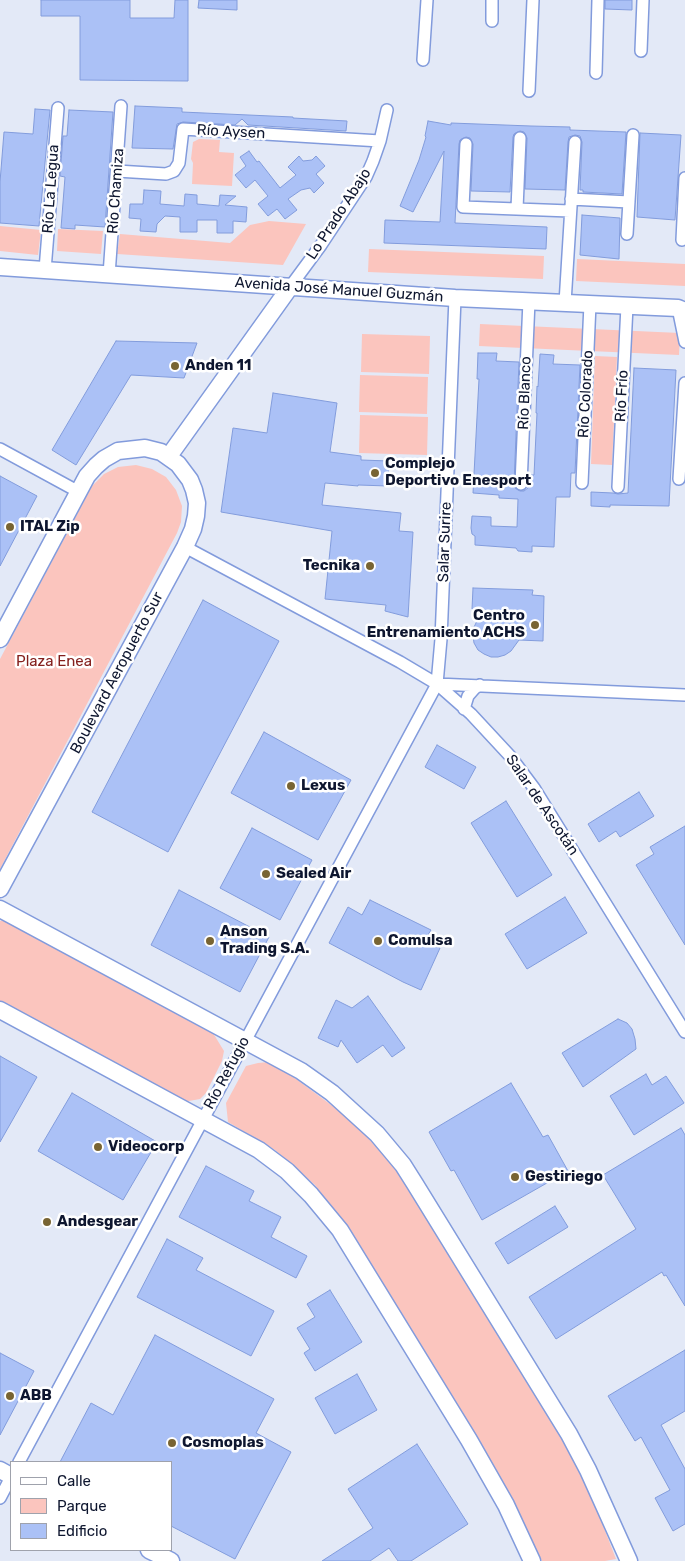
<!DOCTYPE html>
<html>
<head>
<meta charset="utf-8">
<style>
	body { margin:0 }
	#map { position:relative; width:685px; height:1561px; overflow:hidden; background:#e3e9f7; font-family:Rubik,sans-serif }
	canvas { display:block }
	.legend { position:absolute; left:10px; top:1461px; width:162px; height:90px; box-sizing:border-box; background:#fff; border:1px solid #9fa2ac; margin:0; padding:6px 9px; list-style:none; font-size:15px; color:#0e162f }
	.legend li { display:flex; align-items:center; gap:10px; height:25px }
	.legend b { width:25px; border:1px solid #9fa2ac }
</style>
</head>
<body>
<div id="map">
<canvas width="685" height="1561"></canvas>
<ul class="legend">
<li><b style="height:6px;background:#fff"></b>Calle</li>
<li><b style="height:14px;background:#fbc5be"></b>Parque</li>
<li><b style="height:14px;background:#abc1f6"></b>Edificio</li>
</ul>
</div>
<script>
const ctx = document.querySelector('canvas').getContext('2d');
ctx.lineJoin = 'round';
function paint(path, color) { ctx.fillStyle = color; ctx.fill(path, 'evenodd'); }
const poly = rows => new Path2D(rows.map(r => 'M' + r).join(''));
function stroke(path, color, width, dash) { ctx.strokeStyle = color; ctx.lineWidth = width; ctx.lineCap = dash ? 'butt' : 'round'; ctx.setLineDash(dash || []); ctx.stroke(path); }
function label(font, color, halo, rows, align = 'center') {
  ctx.font = font + ' Rubik,sans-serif'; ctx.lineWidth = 5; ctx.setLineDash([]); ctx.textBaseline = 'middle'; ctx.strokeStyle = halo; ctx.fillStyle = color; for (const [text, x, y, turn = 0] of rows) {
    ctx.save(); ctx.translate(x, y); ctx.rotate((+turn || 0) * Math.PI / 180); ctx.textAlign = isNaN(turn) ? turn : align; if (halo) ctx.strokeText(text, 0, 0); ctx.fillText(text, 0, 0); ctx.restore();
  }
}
paint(poly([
	[199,139,220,140,219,152,234,153,232,186,192,184,193,163,191,159,193,142],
	[269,221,306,224,283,265,117,254,120,234,230,243,250,225],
	[0,226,41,230,38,255,0,251],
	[58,229,103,231,101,254,57,251],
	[369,249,544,256,543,279,368,272],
	[577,259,685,264,685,286,576,281],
	[480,324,680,333,679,355,479,346],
	[362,334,430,336,429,374,361,372],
	[595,356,617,357,612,465,591,464],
	[360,375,428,377,427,414,359,412],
	[360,415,428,417,427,455,359,453],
	[136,465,152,469,166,477,176,490,182,506,181,522,177,533,0,869,0,659,92,486,104,474,118,467],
	[4,920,213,1033,224,1051,222,1061,206,1093,200,1099,189,1101,182,1101,0,1003,0,921],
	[269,1062,284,1070,346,1116,369,1139,395,1169,502,1337,565,1441,590,1492,616,1559,605,1561,542,1561,516,1508,373,1270,315,1185,275,1150,228,1122,226,1103,246,1066,258,1063]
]), '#fbc5be');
const building = poly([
	[41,0,130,0,130,18,174,18,175,0,188,0,188,81,80,80,80,16,41,16,41,0],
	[199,0,237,0,237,10,198,8,199,0],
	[605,0,632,0,632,10,605,9,605,0],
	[135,106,182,108,182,112,293,117,293,118,347,121,346,131,248,125,242,119,235,125,183,122,177,124,173,149,132,148,135,106],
	[35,109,50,110,39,226,0,223,0,182,4,132,33,134,35,109],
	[69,110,113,112,105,227,75,225,75,229,61,228,65,177,60,176,63,136,67,136,69,110],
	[428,121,451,125,451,123,531,126,570,127,570,130,626,132,622,194,583,192,583,190,580,190,582,142,580,136,575,135,569,137,568,142,565,190,525,189,527,138,524,132,520,131,514,134,513,137,510,192,471,191,473,144,470,138,466,137,460,140,459,144,455,223,547,227,546,249,384,243,385,220,440,222,444,151,413,212,400,206,419,160,426,137,425,136,428,121],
	[640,133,681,135,675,220,637,217,640,133],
	[249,151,257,162,259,161,280,188,296,175,288,167,299,156,303,161,312,160,316,156,325,166,316,174,324,183,314,193,310,188,301,190,288,199,297,210,285,219,277,209,268,216,258,204,268,196,255,180,246,188,235,175,246,166,240,157,249,151],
	[144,190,161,191,160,204,184,206,185,194,197,195,197,204,219,206,220,195,236,196,225,205,247,207,246,222,233,221,233,233,217,233,217,220,197,220,197,232,180,232,180,217,165,216,157,224,156,232,140,231,141,219,129,218,130,204,143,204,144,190],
	[582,215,620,218,619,259,580,255,582,215],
	[116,341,197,343,184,378,131,375,76,465,52,450,116,341],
	[478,353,497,353,496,361,519,362,514,484,515,488,520,491,524,491,528,488,529,475,534,475,537,413,536,413,537,386,538,387,540,354,554,355,553,364,580,365,575,473,571,473,570,497,556,497,554,547,532,546,532,552,518,551,516,548,475,545,475,536,472,534,471,528,472,516,491,517,491,526,517,527,518,499,499,498,499,495,473,493,479,379,477,379,478,353],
	[634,368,676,370,669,506,610,505,610,507,591,506,591,492,613,493,618,494,628,493,634,368],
	[273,393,337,403,330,452,361,456,361,460,389,461,388,486,358,485,358,486,325,483,322,505,401,513,399,531,413,532,408,617,385,611,386,605,325,599,332,531,221,512,233,428,267,433,273,393],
	[0,476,37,496,0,566,0,476],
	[473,588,533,590,532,595,544,596,543,641,519,640,511,651,505,655,498,657,491,657,484,654,478,650,474,643,473,636,473,629,483,609,472,609,473,588],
	[203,600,279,641,168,852,92,812,203,600],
	[264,732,351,780,318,840,231,793,264,732],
	[437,745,476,767,464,789,425,767,437,745],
	[639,792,654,816,620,837,616,831,599,842,588,824,639,792],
	[506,801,552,875,517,897,471,823,506,801],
	[685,826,685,945,636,865,654,854,650,847,685,826],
	[252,828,312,860,280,920,220,888,252,828],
	[179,890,269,937,240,992,151,945,179,890],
	[565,897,587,933,527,969,505,934,565,897],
	[370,900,431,930,426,938,435,943,434,945,440,948,421,990,403,982,329,943,348,907,362,915,370,900],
	[368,996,405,1048,392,1057,383,1045,357,1063,341,1040,338,1047,318,1038,336,1000,352,1008,368,996],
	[618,1019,627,1023,632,1029,635,1039,636,1049,583,1087,562,1053,618,1019],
	[0,1056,37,1077,0,1142,0,1056],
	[646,1074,652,1085,666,1076,684,1103,634,1135,610,1096,646,1074],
	[511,1083,543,1137,548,1135,568,1171,482,1220,454,1170,451,1171,429,1132,511,1083],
	[72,1093,157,1142,123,1200,38,1151,72,1093],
	[681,1128,685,1135,685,1306,666,1275,664,1276,662,1272,556,1339,529,1297,636,1229,603,1175,681,1128],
	[206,1166,254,1191,249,1201,281,1217,271,1237,307,1256,296,1278,179,1217,206,1166],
	[555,1206,568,1227,508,1264,495,1243,555,1206],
	[167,1239,203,1258,196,1270,274,1311,251,1356,137,1297,167,1239],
	[330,1290,362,1342,315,1371,304,1353,310,1349,297,1328,315,1317,307,1304,330,1290],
	[155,1335,274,1399,256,1433,291,1452,235,1559,171,1526,171,1462,60,1462,91,1403,113,1415,155,1335],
	[685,1350,685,1411,661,1425,685,1469,685,1524,673,1531,655,1498,670,1490,641,1437,635,1441,608,1396,685,1350],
	[0,1353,34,1371,0,1435,0,1353],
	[357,1374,377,1410,335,1434,315,1398,357,1374],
	[417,1444,468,1524,411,1561,398,1561,389,1548,370,1561,322,1561,373,1528,348,1489,417,1444]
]);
paint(building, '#abc1f6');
stroke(building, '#829cdc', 1);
const street = poly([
	[492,21,492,0],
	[641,51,643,0],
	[423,60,427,0],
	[596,73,598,0],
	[529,91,533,0],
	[466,144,463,207,570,211],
	[117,171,166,174,174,171,179,163,183,129,380,141],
	[571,199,629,202],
	[517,209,520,138],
	[627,234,633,135],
	[682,240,685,178],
	[45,270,58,108],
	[109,275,121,106],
	[290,287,321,245,366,177,373,161,380,141,387,110],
	[565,303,575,142],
	[678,308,685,342],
	[0,449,79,492],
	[679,479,685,383],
	[582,483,590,304],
	[521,484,529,301],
	[618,487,627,306],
	[185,547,400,662,437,684,471,714,510,756,534,788,685,1032],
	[437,684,685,695],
	[464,709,468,696,475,688,480,685],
	[19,1462,437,684,441,639,455,298],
	[0,1498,11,1477]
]);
const secondary = poly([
	[0,267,455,298,678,308,685,311],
	[169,456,290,287],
	[0,639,87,476,96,466,104,459,118,451,145,448,161,452,178,464,190,480,194,490,197,503,196,516,193,529,185,547,0,889],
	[0,909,301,1071,332,1093,377,1134,403,1165,415,1184,569,1434,588,1470,629,1561],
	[0,1010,259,1150,287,1171,311,1195,340,1230,469,1440,506,1505,532,1561],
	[0,1470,11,1476],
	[149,1550,171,1561]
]);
stroke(street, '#829bdc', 14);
stroke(secondary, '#829bdc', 19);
stroke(street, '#fff', 11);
stroke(secondary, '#fff', 16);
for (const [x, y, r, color] of [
	[175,366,5,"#786433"],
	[375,473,5,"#786433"],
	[10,527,5,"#786433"],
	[370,566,5,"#786433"],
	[535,625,5,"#786433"],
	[291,786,5,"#786433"],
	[266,874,5,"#786433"],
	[210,941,5,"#786433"],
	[378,941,5,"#786433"],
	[98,1147,5,"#786433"],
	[515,1177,5,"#786433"],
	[47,1222,5,"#786433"],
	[10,1396,5,"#786433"],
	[172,1443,5,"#786433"]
]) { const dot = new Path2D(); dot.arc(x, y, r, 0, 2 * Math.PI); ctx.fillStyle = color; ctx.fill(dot); stroke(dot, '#fff', 2); }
label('15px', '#0e162f', '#fff', [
	["Río Aysen",231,132,3],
	["Río La Legua",51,189,-86],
	["Río Chamiza",116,191,-86],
	["Lo Prado Abajo",339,214,-57],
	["Avenida José Manuel Guzmán",339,290,4],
	["Río Blanco",525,393,-88],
	["Río Colorado",586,394,-87],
	["Río Frío",622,396,-87],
	["Salar Surire",445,542,-88],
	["Boulevard Aeropuerto Sur",117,673,-62],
	["Salar de Ascotán",542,805,56],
	["Río Refugio",227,1073,-62]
]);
label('bold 15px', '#0e162f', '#fff', [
	["Anden 11",185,366],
	["Complejo",385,464],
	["Deportivo Enesport",385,481],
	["ITAL Zip",20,527],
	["Tecnika",360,566,"right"],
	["Centro",525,616,"right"],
	["Entrenamiento ACHS",525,633,"right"],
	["Lexus",301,786],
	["Sealed Air",276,874],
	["Anson",220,932],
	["Trading S.A.",220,949],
	["Comulsa",388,941],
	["Videocorp",108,1147],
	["Gestiriego",525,1177],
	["Andesgear",57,1222],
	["ABB",20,1396],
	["Cosmoplas",182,1443]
], 'left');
label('15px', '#84201d', '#fff', [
	["Plaza Enea",54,662]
]);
</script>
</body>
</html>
